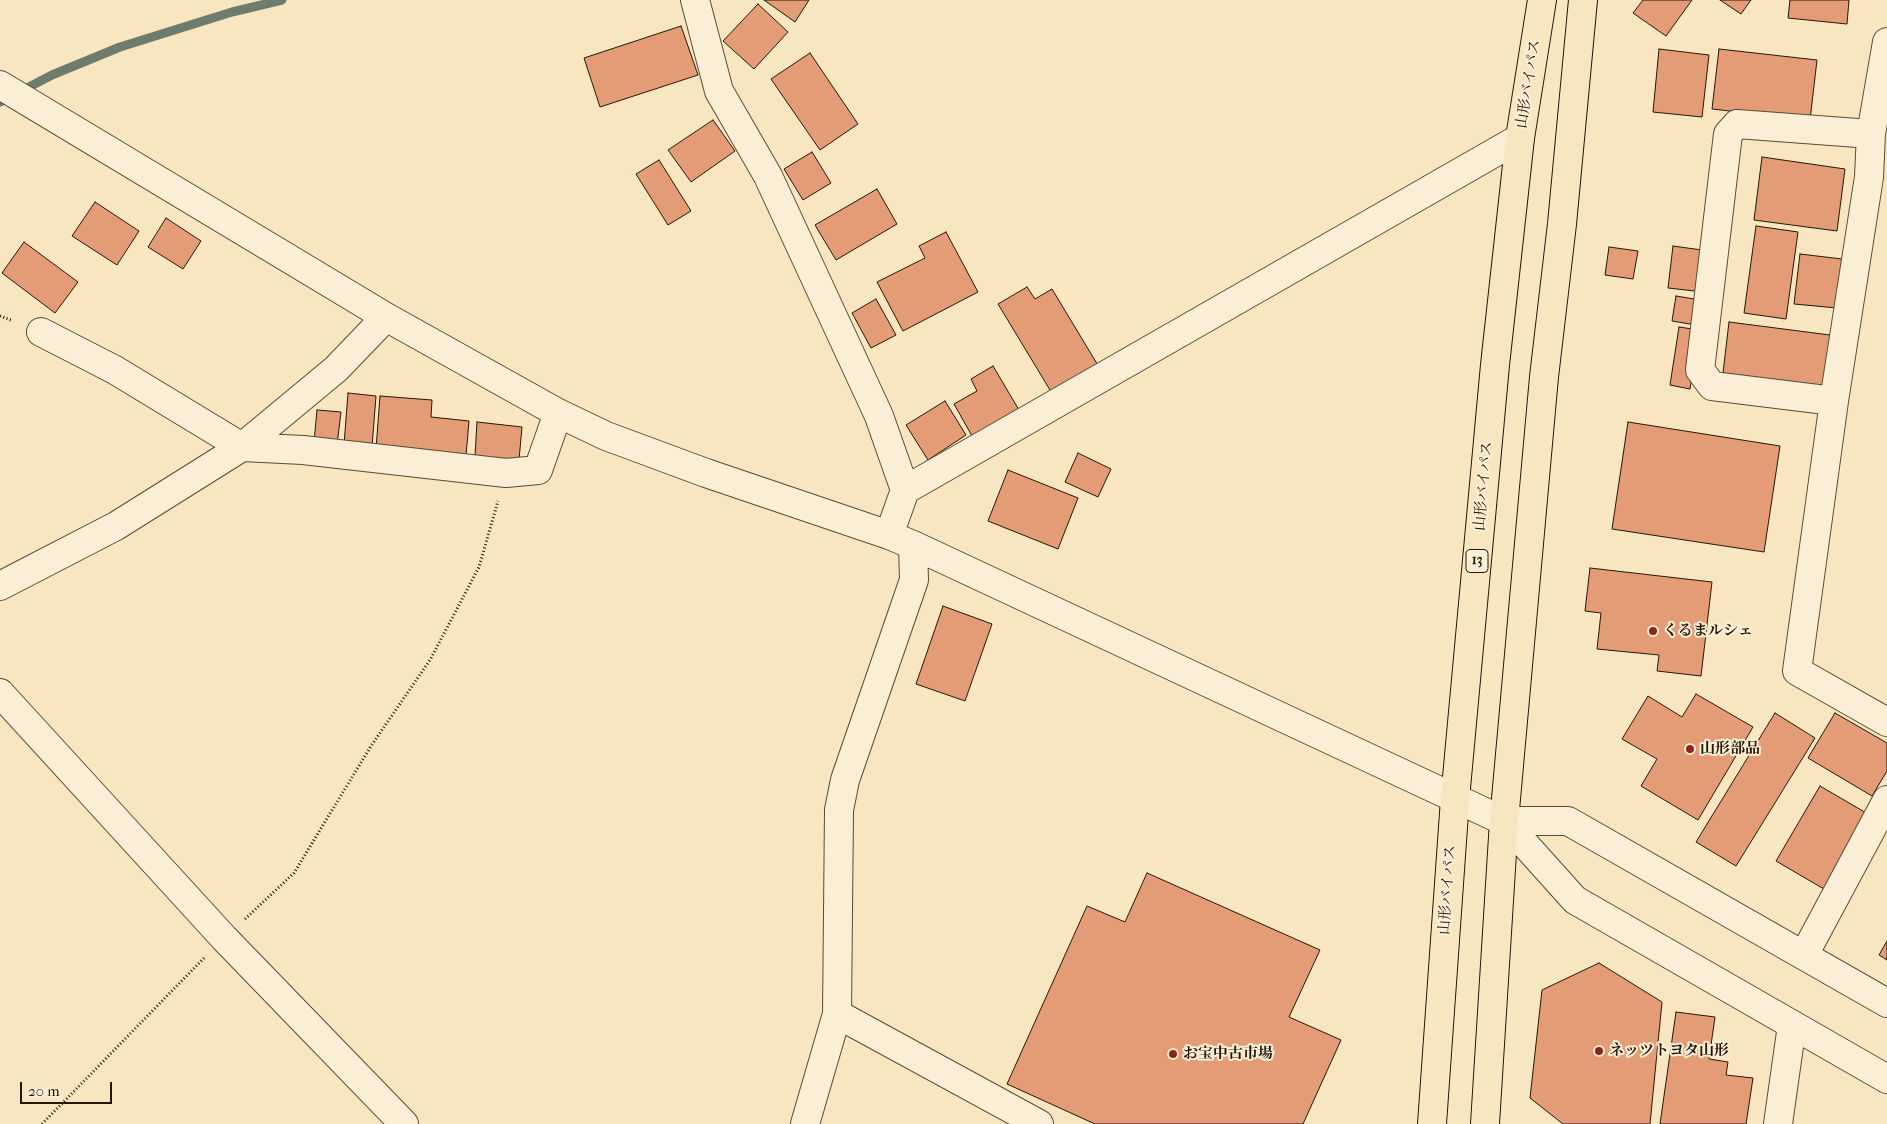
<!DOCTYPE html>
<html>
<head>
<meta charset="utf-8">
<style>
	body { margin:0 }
	#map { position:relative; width:1887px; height:1124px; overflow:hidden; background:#f8e6c0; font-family:"IM FELL French Canon",serif }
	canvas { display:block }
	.scale { position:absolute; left:20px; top:1082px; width:92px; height:22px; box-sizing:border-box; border:2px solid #251707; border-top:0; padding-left:6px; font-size:15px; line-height:18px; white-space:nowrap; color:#251707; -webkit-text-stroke:4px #faefd6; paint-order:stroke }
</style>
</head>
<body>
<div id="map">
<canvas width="1887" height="1124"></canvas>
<div class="scale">20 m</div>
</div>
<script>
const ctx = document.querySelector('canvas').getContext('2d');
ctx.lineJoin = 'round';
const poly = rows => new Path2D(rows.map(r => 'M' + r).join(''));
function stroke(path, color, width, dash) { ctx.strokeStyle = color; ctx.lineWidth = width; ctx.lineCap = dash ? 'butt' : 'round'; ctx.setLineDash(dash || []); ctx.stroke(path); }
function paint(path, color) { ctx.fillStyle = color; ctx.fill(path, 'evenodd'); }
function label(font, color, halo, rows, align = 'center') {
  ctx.font = font + ' "IM FELL French Canon","Noto Serif JP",serif'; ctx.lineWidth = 4; ctx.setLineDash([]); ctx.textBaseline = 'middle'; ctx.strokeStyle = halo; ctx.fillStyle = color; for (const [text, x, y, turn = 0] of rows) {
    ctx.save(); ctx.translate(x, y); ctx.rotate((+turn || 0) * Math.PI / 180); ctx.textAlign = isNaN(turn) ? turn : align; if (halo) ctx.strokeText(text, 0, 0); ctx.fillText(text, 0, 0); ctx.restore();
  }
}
stroke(poly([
	[0,102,52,75,120,47,232,12,282,0]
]), '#6d7c6d', 9);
const building = poly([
	[764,0,809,0,795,22,764,0],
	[1643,0,1692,0,1666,36,1633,13,1643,0],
	[1720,0,1751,0,1741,14,1720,0],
	[1790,0,1849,0,1847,24,1788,18,1790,0],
	[758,4,788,32,754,69,723,41,758,4],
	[681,26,698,75,600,107,584,58,681,26],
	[1659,49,1709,55,1702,117,1653,112,1659,49],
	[1719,49,1817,60,1810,120,1712,109,1719,49],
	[810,53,858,124,820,150,771,79,810,53],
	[713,120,735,151,691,182,668,150,713,120],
	[812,152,831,183,803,200,784,169,812,152],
	[1762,157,1845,169,1837,231,1754,220,1762,157],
	[659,160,691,211,668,225,636,174,659,160],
	[877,189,897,224,836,260,815,225,877,189],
	[95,202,139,231,117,265,72,236,95,202],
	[166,218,201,241,183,269,148,247,166,218],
	[1756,226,1798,232,1786,319,1744,313,1756,226],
	[946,232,978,292,903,331,877,282,925,258,919,246,946,232],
	[24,242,78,282,55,313,2,273,24,242],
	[1673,246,1709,251,1704,292,1668,288,1673,246],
	[1609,247,1638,251,1633,279,1605,275,1609,247],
	[1800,254,1842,259,1837,308,1794,304,1800,254],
	[1027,287,1035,299,1052,289,1099,367,1053,395,998,304,1027,287],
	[1676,296,1700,300,1696,325,1672,321,1676,296],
	[876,299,896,335,871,348,852,313,876,299],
	[1729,322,1830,335,1824,386,1723,373,1729,322],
	[1679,327,1699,330,1690,389,1670,385,1679,327],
	[993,366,1019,410,972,436,954,404,977,391,971,379,993,366],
	[348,393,376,396,372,447,344,445,348,393],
	[380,396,432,400,431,417,469,421,466,456,376,449,380,396],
	[945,401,966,435,928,460,906,425,945,401],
	[317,410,341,412,337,445,314,442,317,410],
	[477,422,522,427,519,460,475,456,477,422],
	[1628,422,1780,446,1764,552,1612,529,1628,422],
	[1078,453,1111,469,1098,497,1065,482,1078,453],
	[1008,470,1078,498,1058,549,988,521,1008,470],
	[1590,568,1712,582,1701,676,1657,671,1659,655,1597,649,1601,613,1585,611,1590,568],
	[943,606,992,624,965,701,916,684,943,606],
	[1696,694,1753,727,1698,820,1641,786,1657,759,1622,739,1648,696,1682,717,1696,694],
	[1775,713,1815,738,1736,866,1696,842,1775,713],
	[1835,713,1887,743,1887,771,1872,796,1808,758,1835,713],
	[1820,786,1868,814,1824,889,1776,861,1820,786],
	[1147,873,1320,950,1289,1017,1341,1040,1303,1124,1095,1124,1007,1084,1087,906,1125,922,1147,873],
	[1887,941,1887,960,1879,955,1887,941],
	[1599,963,1662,1002,1650,1124,1563,1124,1530,1098,1542,990,1599,963],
	[1676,1012,1715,1017,1709,1059,1728,1062,1726,1075,1753,1078,1746,1124,1660,1124,1676,1012]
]);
paint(building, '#e49c76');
stroke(building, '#251707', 1);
const minor = poly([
	[695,0,719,91,768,176,879,416,905,490],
	[1887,42,1871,134,1869,177,1834,401,1797,671,1887,722],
	[0,85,386,317,558,413,606,436,706,473,889,535,913,545,1504,821,1575,900,1887,1079],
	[41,332,115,370,242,447,303,450,506,473,538,470,558,413],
	[1834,401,1712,386,1700,370,1728,134,1737,124,1871,134],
	[889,535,905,490,1520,138],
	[0,586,116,526,242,447,336,369,386,317],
	[0,693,224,938,404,1124],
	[1504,821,1568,821,1887,1003],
	[1804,955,1887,800],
	[837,1014,1039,1124],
	[805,1124,837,1014,839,810,845,780,914,580,913,545],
	[1778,1124,1792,1025]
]);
const highway = poly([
	[1432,1124,1455,799,1495,365,1520,138,1542,0],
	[1485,1124,1504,821,1544,377,1562,224,1583,0]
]);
stroke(minor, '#5a4b35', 30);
stroke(highway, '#251707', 30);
stroke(poly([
	[0,316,13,321],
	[245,919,294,873,371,746,430,660,479,567,498,501],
	[42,1124,204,958]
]), '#251707', 3, [1, 2.5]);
stroke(minor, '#faefd6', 28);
stroke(highway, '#f8e6c0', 28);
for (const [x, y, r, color] of [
	[1653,631,5,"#8f2418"],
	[1690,749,5,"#8f2418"],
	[1599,1051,5,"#8f2418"],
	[1173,1054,5,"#8f2418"]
]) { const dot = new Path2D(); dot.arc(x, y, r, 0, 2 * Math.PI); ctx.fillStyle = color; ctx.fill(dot); stroke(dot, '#faefd6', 2); }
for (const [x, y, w] of [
	[1477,561,22]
]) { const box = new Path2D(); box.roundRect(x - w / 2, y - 11.5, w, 23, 4); ctx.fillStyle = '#faefd6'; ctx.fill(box); stroke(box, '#251707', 1); }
label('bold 14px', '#251707', null, [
	["13",1477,561]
]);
label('15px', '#251707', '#faefd6', [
	["山形バイパス",1529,84,-81],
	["山形バイパス",1484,486,-85],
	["山形バイパス",1448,890,-86]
]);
label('bold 15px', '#251707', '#faefd6', [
	["くるまルシェ",1663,631],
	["山形部品",1700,749],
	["ネッツトヨタ山形",1609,1051],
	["お宝中古市場",1183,1054]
], 'left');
</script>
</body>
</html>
